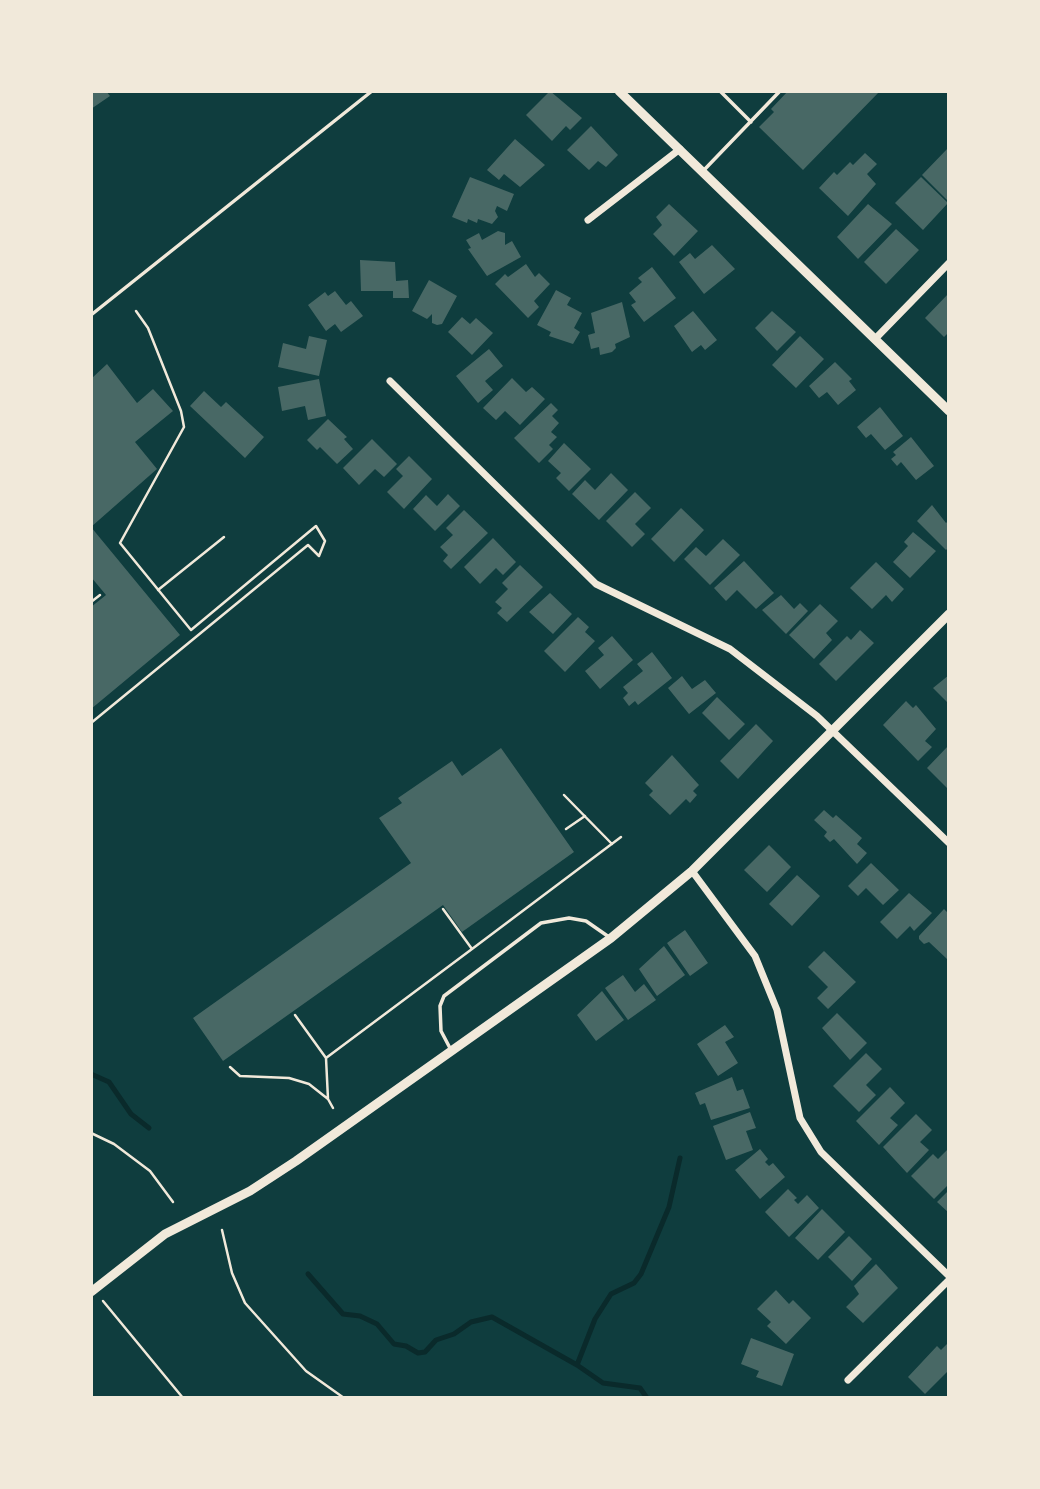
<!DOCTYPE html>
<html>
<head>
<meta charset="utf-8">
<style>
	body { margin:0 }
	#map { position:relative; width:1040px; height:1489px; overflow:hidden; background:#0f3d3e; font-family:"Golos Text",sans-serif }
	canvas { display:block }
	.frame { position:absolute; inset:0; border:93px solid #f1e9da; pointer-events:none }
</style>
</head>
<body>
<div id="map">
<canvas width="1040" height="1489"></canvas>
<div class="frame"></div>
</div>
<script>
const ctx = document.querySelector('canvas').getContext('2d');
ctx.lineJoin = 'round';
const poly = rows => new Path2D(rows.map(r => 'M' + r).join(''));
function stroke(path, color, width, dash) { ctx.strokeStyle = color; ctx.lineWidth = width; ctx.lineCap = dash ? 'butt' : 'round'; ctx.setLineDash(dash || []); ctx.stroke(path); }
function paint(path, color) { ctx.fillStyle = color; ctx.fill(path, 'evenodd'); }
stroke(poly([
	[91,1074,109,1082,131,1114,149,1128],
	[308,1274,343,1314,360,1316,377,1324,394,1344,406,1346,418,1353,425,1352,436,1340,454,1334,471,1322,492,1317,577,1365,603,1383,640,1388,647,1398],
	[577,1365,595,1319,611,1294,634,1283,641,1274,669,1207,680,1158]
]), '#0a2a2b', 5);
paint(poly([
	[91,91,106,91,110,96,91,109],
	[550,91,582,118,570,130,566,126,552,141,526,115],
	[788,91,880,91,803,170,759,127,774,112,771,109],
	[591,126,618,155,606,167,598,161,589,170,567,150],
	[515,139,545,165,520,187,504,174,499,180,487,170],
	[949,147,949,202,922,175],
	[865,153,877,164,867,174,876,184,848,216,819,188,834,172,837,175,850,162,853,165],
	[470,177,514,194,507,211,497,206,495,211,498,217,492,224,478,219,477,223,468,219,467,223,452,217],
	[921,177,948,203,923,230,895,203],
	[669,204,698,231,674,256,653,234,662,225,656,217],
	[868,204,892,224,858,259,837,237],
	[896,229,919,250,886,284,864,262],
	[498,231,505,233,505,245,512,241,521,257,487,276,468,249,471,248,466,240,479,233,482,240],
	[712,245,735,269,704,294,679,262,690,253,695,259],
	[360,260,395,262,396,281,408,280,409,298,393,298,393,291,361,291],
	[526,264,535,277,539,273,550,284,534,301,539,307,528,318,495,284,505,274,508,277],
	[652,267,676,298,644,322,631,305,636,302,629,293,642,282,638,278],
	[429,280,457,296,442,324,437,325,432,323,432,314,427,319,412,311],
	[556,290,571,298,567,305,582,313,574,328,580,332,573,344,549,336,551,332,537,325],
	[335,291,346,305,351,301,363,316,341,332,335,324,326,331,308,305,325,292,328,296],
	[949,293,949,332,944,337,925,318],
	[622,302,630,337,615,344,616,348,612,352,600,355,599,347,591,349,588,335,595,333,591,313],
	[693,311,717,340,705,350,701,345,692,352,674,326],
	[772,311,796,332,777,351,755,328],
	[462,317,470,324,476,318,493,333,472,355,448,332],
	[309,336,327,340,319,376,278,367,283,343,306,349],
	[800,336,824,359,796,388,772,365],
	[489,349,503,366,485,381,493,390,478,403,456,376],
	[835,362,852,379,849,381,856,390,838,405,827,392,819,398,809,386],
	[107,364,137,403,153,389,173,411,135,442,157,469,91,527,91,379],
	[512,378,526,392,532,387,545,399,520,425,505,411,496,420,483,408],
	[319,379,326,416,308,420,305,406,282,411,278,387],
	[204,391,221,407,226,402,264,437,245,458,190,406],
	[551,403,558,410,552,416,559,423,551,432,557,437,549,445,553,449,539,463,514,438],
	[880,407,903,436,885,450,871,434,866,438,857,427],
	[328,419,347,437,344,439,353,449,337,464,320,447,317,450,307,440],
	[911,437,934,466,916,480,901,462,897,466,891,459,896,455,893,452],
	[372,439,397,464,384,477,375,469,359,485,343,468],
	[564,443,591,469,569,491,556,478,561,473,548,461],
	[409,456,432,479,404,509,387,492,403,476,396,469],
	[611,473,628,490,599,520,572,494,585,480,595,490],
	[635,492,651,508,635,524,645,534,632,547,606,521],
	[448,494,460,506,435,531,413,509,426,495,437,506],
	[932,505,946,523,949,520,949,547,946,550,917,521],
	[681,508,704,530,674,562,651,539],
	[464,510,488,533,451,569,443,561,448,555,440,547,453,535,446,528],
	[91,527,180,635,91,709,91,607,106,595,91,577],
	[913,532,936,551,910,578,893,562,908,546,904,542],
	[493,538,516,562,503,575,496,568,480,584,464,567],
	[723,539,740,555,710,585,684,559,696,547,706,556],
	[744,561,774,593,756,609,737,590,726,601,714,588],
	[876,562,904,589,892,602,886,595,872,609,850,588],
	[520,565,543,587,507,622,497,613,502,608,495,602,508,589,502,583],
	[550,593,572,614,553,634,529,612],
	[781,595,794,609,800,603,808,611,786,634,762,610],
	[820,604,838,621,826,633,832,640,814,659,789,635],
	[578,617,589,627,585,632,595,641,565,672,544,651],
	[860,630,874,643,836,681,819,664,847,636,851,640],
	[612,636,633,660,600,689,585,671,604,655,598,648],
	[652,652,672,678,638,705,635,701,629,706,623,698,628,693,623,687,643,671,637,664],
	[949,675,949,704,933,688],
	[682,676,692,689,705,680,716,693,689,714,668,688],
	[717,697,745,724,729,740,702,713],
	[906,701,913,708,916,705,936,729,925,741,932,747,918,761,883,725],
	[756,724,773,741,738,779,720,761],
	[949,745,949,790,927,768],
	[501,748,574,852,462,932,443,905,223,1061,193,1018,411,863,379,818,402,803,398,798,452,761,462,776],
	[672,755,699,785,693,791,697,795,690,803,686,799,670,815,649,795,653,791,645,783],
	[824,810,833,818,836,815,862,838,857,844,867,853,857,864,834,839,830,842,824,836,827,832,814,820],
	[769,845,791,867,767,892,744,870],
	[871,863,899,890,883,905,866,888,858,896,848,886],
	[797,875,820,896,792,926,769,904],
	[909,893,932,913,914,931,910,926,897,939,880,922],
	[944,909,949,914,947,959,929,942,924,944,919,939,919,936],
	[685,930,708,963,690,976,667,943],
	[664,946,685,975,657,996,639,969],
	[824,951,856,982,828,1009,817,998,828,987,808,967],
	[623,975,635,992,644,984,656,1000,628,1020,605,988],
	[602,991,624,1020,596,1041,577,1015],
	[837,1013,867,1043,850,1060,822,1028],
	[725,1025,734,1037,725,1042,738,1063,718,1076,697,1044],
	[866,1053,882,1069,866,1085,876,1095,859,1112,833,1086],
	[732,1077,737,1091,743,1089,750,1108,711,1120,705,1103,700,1105,695,1093],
	[890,1087,905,1103,890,1118,898,1125,879,1145,856,1121],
	[750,1112,756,1128,746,1131,753,1150,726,1160,713,1126],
	[916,1114,932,1130,920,1142,929,1150,907,1173,883,1147],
	[949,1148,949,1184,934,1199,911,1176,933,1154,938,1159],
	[760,1149,768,1159,765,1162,769,1166,773,1163,785,1177,760,1199,735,1170],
	[788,1189,797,1198,794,1200,798,1204,807,1195,819,1208,789,1237,765,1212],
	[949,1190,949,1213,937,1202],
	[822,1209,845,1232,818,1260,795,1238],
	[849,1236,872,1259,852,1281,828,1257],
	[876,1264,898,1288,863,1323,846,1307,859,1294,854,1286],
	[776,1290,789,1304,793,1300,811,1318,786,1344,767,1326,771,1322,757,1309],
	[751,1338,794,1354,782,1386,756,1377,759,1371,741,1364],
	[949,1342,949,1370,925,1394,908,1377,937,1346,941,1350]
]), '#486865');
stroke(poly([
	[158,590,224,537],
	[91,602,100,595],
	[91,723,308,545,319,556,325,541,316,526,191,630,120,543,184,427,181,411,148,328,136,311],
	[564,795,612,844],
	[566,829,585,816],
	[472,949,621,837],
	[295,1015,326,1058,328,1099,333,1108],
	[326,1058,472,949,443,909],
	[230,1067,240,1076,289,1078,309,1084,328,1099],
	[91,1133,114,1144,150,1171,173,1202],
	[222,1230,232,1273,245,1303,306,1371,344,1398],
	[103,1301,183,1398]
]), '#f1e9da', 2.5);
stroke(poly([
	[720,91,751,122],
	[704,170,780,91],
	[91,315,372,91],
	[451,1050,441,1031,440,1006,444,996,541,923,569,918,586,921,609,937]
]), '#f1e9da', 3.5);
stroke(poly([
	[588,220,680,149],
	[875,339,949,263],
	[390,381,596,584,730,649,817,716,949,843],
	[692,871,755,956,777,1010,800,1118,821,1152,949,1276],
	[848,1380,949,1280]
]), '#f1e9da', 7);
stroke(poly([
	[619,91,949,411],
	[91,1292,165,1234,250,1191,296,1161,611,938,692,871,949,614]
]), '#f1e9da', 9);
</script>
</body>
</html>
